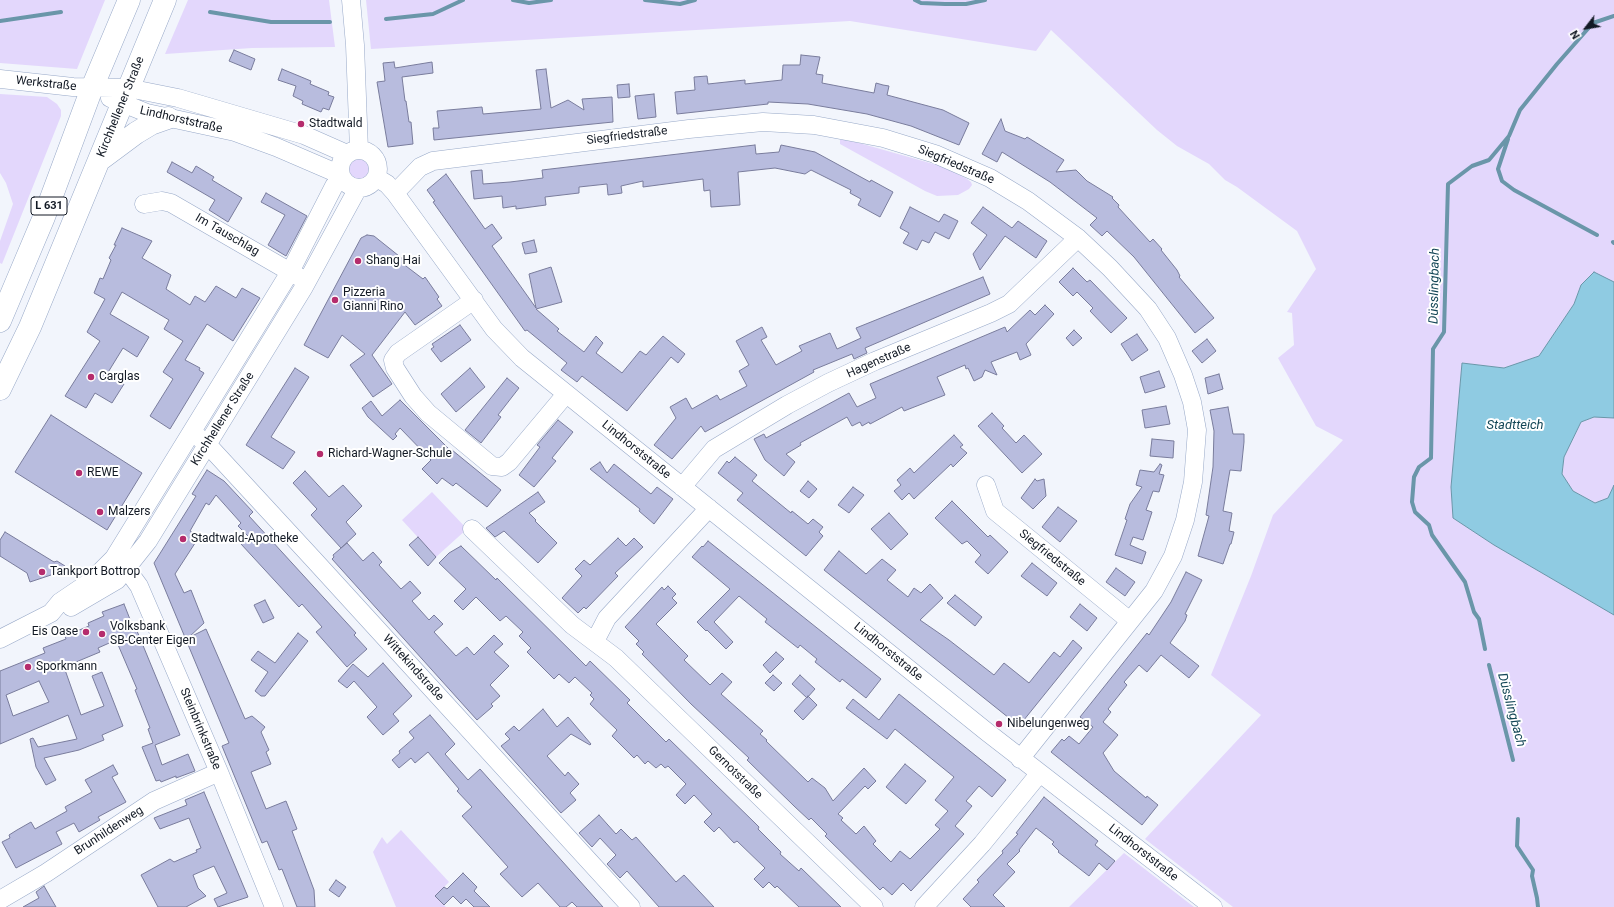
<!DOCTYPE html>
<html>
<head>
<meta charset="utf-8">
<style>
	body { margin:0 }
	#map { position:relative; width:1614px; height:907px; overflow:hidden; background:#f2f5fc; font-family:Roboto,sans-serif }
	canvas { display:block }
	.north { position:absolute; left:1566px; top:8px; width:40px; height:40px; -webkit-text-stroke:3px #fff; paint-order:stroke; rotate:239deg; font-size:11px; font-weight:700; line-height:16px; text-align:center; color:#121924 }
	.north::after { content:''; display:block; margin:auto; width:14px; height:18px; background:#121924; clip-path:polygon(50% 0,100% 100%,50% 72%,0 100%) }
</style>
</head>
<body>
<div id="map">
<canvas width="1614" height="907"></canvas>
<div class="north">N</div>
</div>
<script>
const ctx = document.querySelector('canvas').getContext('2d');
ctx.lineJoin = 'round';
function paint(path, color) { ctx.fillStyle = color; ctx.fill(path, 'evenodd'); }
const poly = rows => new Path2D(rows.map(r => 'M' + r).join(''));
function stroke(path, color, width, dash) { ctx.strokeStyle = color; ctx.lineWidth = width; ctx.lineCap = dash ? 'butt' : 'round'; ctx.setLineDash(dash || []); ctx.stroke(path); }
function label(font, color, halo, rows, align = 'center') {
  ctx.font = font + ' Roboto,sans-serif'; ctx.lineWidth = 4; ctx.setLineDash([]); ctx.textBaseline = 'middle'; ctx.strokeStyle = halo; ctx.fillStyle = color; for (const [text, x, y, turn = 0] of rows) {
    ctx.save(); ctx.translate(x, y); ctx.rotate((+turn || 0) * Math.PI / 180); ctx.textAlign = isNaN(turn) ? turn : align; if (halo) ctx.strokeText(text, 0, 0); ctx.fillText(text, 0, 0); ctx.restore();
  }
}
paint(poly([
	[0,0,105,0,77,69,0,63],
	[188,0,329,0,335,47,252,48,165,54],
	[366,0,1614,0,1614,282,1594,273,1581,285,1574,304,1539,356,1504,368,1462,363,1451,487,1453,518,1494,545,1614,615,1614,907,1233,907,1145,839,1261,715,1211,675,1251,576,1273,515,1343,440,1316,426,1278,358,1294,345,1292,313,1287,312,1316,269,1297,231,1237,187,1225,180,1209,164,1177,146,1157,130,1051,30,1036,51,850,21,371,49],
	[0,94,47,97,57,104,61,110,61,116,2,264,0,263,0,241,13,204,6,183,0,173],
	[845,139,944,167,967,179,971,182,972,185,969,189,958,195,937,196,925,191,840,144,840,140],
	'349 169a10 10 0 1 1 20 0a10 10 0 1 1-20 0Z',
	[1594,417,1614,418,1614,485,1608,498,1595,503,1573,491,1562,474,1564,457,1581,422],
	[432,492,467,529,436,557,402,520],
	[401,830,449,882,435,896,446,907,396,907,373,852,382,837,387,844],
	[1124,853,1194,907,1069,907]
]), '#e3d7fc');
const water = poly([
	[1594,272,1614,282,1614,418,1594,417,1581,422,1564,457,1562,474,1573,491,1595,503,1608,498,1614,485,1614,615,1494,545,1453,518,1451,487,1462,363,1504,368,1539,356,1574,304,1581,285,1594,272]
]);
paint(water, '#8fcbe2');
stroke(water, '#6a96a9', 1);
stroke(poly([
	[513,0,529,3,551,0],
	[645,0,680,4,695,0],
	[915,0,921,3,945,4,966,4,985,0],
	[210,12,271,22,330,22],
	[386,19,433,14,463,0],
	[0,21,61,12],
	[1508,139,1498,169,1502,181,1514,190,1597,235],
	[1613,242,1614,243],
	[1485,649,1479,619,1474,612,1465,582,1432,535,1429,525,1415,512,1412,502,1414,477,1419,467,1431,458,1433,349,1444,332,1448,184,1472,166,1489,160,1509,136,1520,110,1557,64,1593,23,1614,16],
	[1489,665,1513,760],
	[1518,819,1517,846,1533,870,1532,876,1537,898,1538,907]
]), '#6a96a9', 4);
const building = poly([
	[234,50,255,59,251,70,229,61,234,50],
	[801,55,820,57,816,74,823,75,822,83,874,93,876,83,883,85,889,86,887,95,943,110,969,123,959,145,911,126,867,114,808,104,768,102,768,104,677,114,675,92,695,90,694,77,707,76,708,84,745,80,745,84,782,80,783,65,800,65,801,55],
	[394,62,395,68,432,62,433,73,402,77,405,101,406,101,409,122,411,122,413,144,388,147,377,82,385,81,383,63,394,62],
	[282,69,311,81,310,84,329,92,328,95,334,97,329,110,323,108,321,112,302,104,303,101,293,96,296,86,278,80,282,69],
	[546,69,551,108,568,100,584,110,582,99,612,97,613,122,434,140,433,128,439,128,437,111,482,107,483,114,541,109,536,70,546,69],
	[629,84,630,97,618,98,617,85,629,84],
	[654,94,656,117,638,119,635,96,654,94],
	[1001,119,1005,131,1025,139,1027,137,1064,160,1056,172,1076,170,1087,181,1113,197,1112,198,1119,205,1118,207,1150,242,1153,239,1162,249,1161,250,1177,270,1180,276,1179,277,1214,318,1195,333,1134,257,1107,231,1102,236,1090,225,1097,218,1050,182,1002,152,997,162,982,154,1001,119],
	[755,145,756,154,779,152,781,145,815,152,870,182,871,180,893,192,880,217,858,205,861,199,850,193,851,190,811,170,805,174,775,168,738,172,740,205,711,207,710,190,704,191,703,179,643,187,643,181,621,186,622,193,608,195,607,184,579,187,579,193,545,197,546,205,516,209,516,206,503,208,502,196,474,199,471,171,482,170,483,184,510,182,543,178,542,170,755,145],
	[172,162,192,173,196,166,214,177,212,180,242,198,228,222,209,210,215,200,167,172,172,162],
	[446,174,485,229,492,224,502,238,492,246,536,308,529,274,551,267,562,302,536,309,559,329,557,331,584,352,596,336,603,343,596,353,622,373,640,351,646,355,663,336,685,354,678,363,671,357,627,411,582,376,577,382,561,370,567,363,527,330,525,331,433,202,435,201,427,190,446,174],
	[266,193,307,216,286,256,268,245,285,215,261,202,266,193],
	[910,207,939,222,944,214,958,221,949,239,935,232,929,243,922,240,917,250,903,243,909,233,900,228,910,207],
	[983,207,1012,228,1018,221,1047,241,1036,258,1005,236,980,270,973,254,987,235,971,223,983,207],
	[122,228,152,241,142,258,171,275,166,289,190,305,195,296,205,302,216,286,236,298,242,288,260,298,233,341,207,324,185,360,200,368,199,370,204,373,170,429,150,416,173,379,163,372,183,341,164,329,169,320,122,292,110,314,149,337,137,357,123,348,107,374,124,384,112,403,95,393,86,408,65,396,100,341,87,332,105,299,94,293,100,278,103,279,111,260,109,258,116,245,114,245,122,228],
	[367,235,374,236,404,260,402,263,423,279,425,277,439,297,437,299,442,306,415,325,405,312,372,355,392,384,373,397,350,365,365,354,342,335,328,358,304,345,361,238,367,235],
	[534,240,537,252,525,254,522,243,534,240],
	[1073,268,1087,282,1090,280,1127,318,1111,333,1090,311,1093,308,1077,292,1073,296,1059,282,1073,268],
	[983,277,990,294,865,348,867,353,854,359,852,354,813,370,814,372,705,432,701,426,672,459,654,445,676,418,670,407,686,398,692,409,717,395,720,400,747,386,739,371,749,365,736,341,762,327,767,337,761,340,776,365,802,351,799,346,830,333,837,349,861,338,856,328,983,277],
	[1045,305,1054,314,1026,344,1031,355,1020,360,1017,352,991,362,997,375,985,370,982,377,974,381,968,368,966,369,965,365,937,377,945,395,904,411,902,407,870,424,869,422,862,426,860,422,852,426,847,417,800,443,801,445,786,454,795,462,784,476,765,460,754,439,764,434,766,438,849,393,857,407,876,398,870,384,1005,327,1007,332,1030,310,1035,315,1045,305],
	[460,325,471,340,441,362,431,349,434,347,432,344,460,325],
	[1074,330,1082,338,1073,346,1066,338,1074,330],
	[1137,334,1148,350,1132,361,1121,344,1137,334],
	[1207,339,1216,351,1202,363,1192,351,1207,339],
	[295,368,309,377,271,437,295,452,283,469,246,445,295,368],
	[470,368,485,387,456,412,441,394,470,368],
	[1159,371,1165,387,1145,393,1140,377,1159,371],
	[1219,374,1223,389,1208,394,1205,378,1219,374],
	[507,378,519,388,498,415,501,417,481,443,465,430,507,378],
	[400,400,451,451,452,450,501,490,487,507,456,483,453,486,442,478,437,484,422,469,431,460,400,428,395,434,397,436,393,440,368,417,362,408,371,401,382,416,400,400],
	[1166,406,1170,424,1145,428,1142,410,1166,406],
	[1228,407,1233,434,1244,434,1244,442,1241,471,1230,470,1223,511,1232,513,1229,531,1234,532,1231,544,1230,544,1223,564,1198,556,1209,516,1206,515,1213,467,1214,431,1210,410,1228,407],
	[992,413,1004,426,1002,428,1016,443,1024,435,1042,454,1022,473,978,426,992,413],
	[51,415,142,473,107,530,15,472,51,415],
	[558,420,573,432,552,458,556,461,534,487,519,475,540,447,537,445,558,420],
	[954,435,963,445,960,447,967,453,953,467,951,464,914,499,909,493,902,500,894,491,901,485,897,480,910,468,914,473,954,435],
	[1152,439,1174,441,1173,458,1150,456,1152,439],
	[735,457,757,475,752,481,791,513,792,511,808,524,813,519,823,527,819,532,823,536,806,556,737,500,743,493,718,473,727,461,729,463,735,457],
	[600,462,607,473,614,464,651,494,657,487,673,499,654,524,639,511,640,509,590,469,600,462],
	[1160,464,1162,465,1159,474,1164,475,1159,492,1153,491,1146,510,1152,512,1143,540,1133,537,1130,545,1146,552,1142,564,1115,555,1127,520,1125,519,1130,504,1142,487,1136,485,1140,470,1154,472,1160,464],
	[207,470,224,481,253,512,249,516,356,633,354,635,367,649,347,667,316,632,322,627,302,604,299,607,241,544,249,537,238,526,241,523,216,495,209,505,206,503,190,531,199,537,175,574,184,593,191,590,204,623,188,638,206,629,245,719,252,716,265,727,261,732,269,750,266,752,271,764,251,772,266,809,286,801,297,829,292,831,314,890,315,907,297,907,282,869,279,870,267,841,262,843,222,746,229,743,154,563,196,496,192,494,207,470],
	[305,471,329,497,343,485,362,506,346,522,356,534,341,548,311,515,317,509,293,483,305,471],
	[1035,479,1037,481,1044,479,1046,496,1033,509,1021,498,1035,479],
	[808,481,817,489,809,498,800,491,808,481],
	[853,487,864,495,849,513,838,505,853,487],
	[538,492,545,502,529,513,536,520,535,521,557,543,538,563,504,531,495,537,486,528,538,492],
	[952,501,988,537,990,535,1008,552,988,574,975,562,981,555,967,541,962,544,935,518,952,501],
	[1058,507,1077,521,1060,542,1042,527,1058,507],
	[889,513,908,534,891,550,871,529,889,513],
	[5,532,54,562,57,561,65,566,54,574,30,582,27,573,0,556,0,540,5,532],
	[418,537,436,557,428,566,409,545,418,537],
	[618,538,626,546,634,538,643,547,615,573,618,576,586,609,584,607,578,613,562,598,582,576,575,569,584,560,590,565,618,538],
	[708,541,881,679,866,698,842,679,840,682,815,662,817,659,800,645,798,648,765,622,767,619,739,596,714,622,733,642,726,649,707,630,706,631,697,622,730,589,692,557,702,546,703,547,708,541],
	[347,543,363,561,373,552,382,562,379,565,401,589,410,581,421,593,412,601,429,620,434,615,443,624,434,632,456,656,467,647,474,655,494,635,503,644,494,652,509,666,490,685,500,696,491,704,493,706,491,708,477,720,332,559,334,557,333,555,347,543],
	[461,546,496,580,497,578,586,666,590,661,630,700,627,703,666,742,669,739,755,823,759,827,758,829,781,852,780,854,799,871,801,868,841,907,799,907,777,886,775,888,769,882,763,888,754,879,765,868,737,841,734,843,719,827,714,832,704,822,712,814,694,795,685,804,676,795,686,784,668,766,665,768,661,764,656,768,648,761,645,764,637,755,634,758,612,736,617,730,590,704,594,699,590,695,592,693,575,677,569,683,559,674,554,679,527,652,531,648,519,636,523,632,506,616,500,621,476,597,463,610,454,601,466,589,439,563,449,553,461,546],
	[839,551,866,574,882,559,896,570,887,580,908,597,914,588,921,593,930,584,943,598,920,620,949,640,994,675,1004,663,1029,683,1054,652,1060,657,1073,640,1082,648,1019,726,824,570,839,551],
	[1032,563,1057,583,1047,596,1021,576,1032,563],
	[1116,568,1135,582,1125,596,1106,582,1116,568],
	[1186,572,1202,580,1185,614,1187,615,1185,621,1170,643,1199,666,1189,678,1161,655,1147,672,1139,665,1124,682,1127,685,1108,709,1111,712,1103,722,1118,735,1103,753,1114,771,1146,798,1147,796,1158,805,1142,825,1051,752,1062,739,1064,741,1069,736,1079,744,1093,727,1080,717,1147,633,1149,635,1171,602,1186,572],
	[668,586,676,594,672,598,677,603,656,624,688,656,684,660,710,685,722,673,732,682,721,694,763,731,760,734,767,740,766,741,808,782,812,778,825,788,833,801,864,768,876,781,868,789,865,786,838,814,843,818,841,820,856,834,864,826,876,841,873,844,891,862,900,851,910,859,940,829,935,825,948,811,935,800,954,777,895,729,887,739,846,708,853,699,879,720,899,694,1006,780,992,797,979,786,966,801,972,806,955,826,964,834,911,891,903,883,892,895,883,887,880,890,825,836,827,834,811,818,809,820,794,806,747,760,749,758,691,704,642,654,644,652,636,644,639,641,625,627,662,587,664,590,668,586],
	[955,595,982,617,975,626,947,603,955,595],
	[265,600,274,618,263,623,254,605,265,600],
	[124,604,135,632,137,631,180,735,155,745,162,765,188,754,195,771,176,778,176,776,161,782,160,780,156,781,142,747,153,743,148,729,150,728,135,690,137,689,116,640,98,648,100,652,64,667,81,715,104,706,92,676,102,672,123,726,102,735,104,740,79,750,44,758,56,780,46,785,36,767,30,739,33,738,38,747,77,739,68,715,0,744,0,671,45,653,43,648,66,639,65,636,89,626,88,623,104,616,102,612,124,604],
	[39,681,49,702,13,716,6,695,39,681],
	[1080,604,1097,618,1087,631,1070,617,1080,604],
	[298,633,308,641,265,696,261,696,255,691,268,672,251,660,258,651,275,663,298,633],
	[776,652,784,659,770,673,763,665,776,652],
	[383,663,412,696,393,714,399,721,383,735,367,717,377,707,354,681,347,688,338,681,353,664,368,677,383,663],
	[773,675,782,683,774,691,765,683,773,675],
	[800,675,815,689,807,698,792,684,800,675],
	[808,696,817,705,803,720,794,711,808,696],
	[543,709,557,727,568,717,591,744,590,745,571,734,547,756,565,776,568,772,579,784,570,793,576,800,561,813,501,746,510,739,505,734,514,726,519,731,543,709],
	[430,715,455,744,445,754,468,780,480,769,603,907,577,907,572,902,566,907,560,907,538,883,522,897,500,874,508,867,462,816,472,807,457,791,459,789,428,752,415,763,411,758,399,768,392,760,400,753,399,751,414,738,409,732,430,715],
	[905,764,926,781,906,804,886,787,905,764],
	[113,765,118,774,112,777,126,802,98,817,100,820,79,832,74,823,56,832,62,844,16,868,2,842,10,838,9,835,17,830,31,822,35,829,67,811,65,807,92,792,85,780,113,765],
	[204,792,248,897,218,907,214,899,227,893,214,866,193,875,198,888,206,896,186,907,158,907,141,875,170,859,174,862,197,852,196,850,201,848,189,818,160,829,154,818,187,805,185,800,204,792],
	[1044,797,1098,841,1095,845,1115,861,1107,870,1099,863,1089,876,1058,852,1059,851,1052,844,1054,842,1036,828,1019,850,1020,851,1007,864,1015,872,993,895,1005,907,971,907,963,899,979,882,977,880,1003,853,1002,851,1018,834,1016,833,1044,797],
	[599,815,616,834,621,829,632,840,636,837,676,882,684,875,714,907,659,907,627,871,620,878,607,864,616,855,600,838,592,847,579,833,599,815],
	[463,873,477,887,474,891,490,907,474,907,466,899,461,904,453,896,444,905,435,896,444,887,447,889,463,873],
	[336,880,346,887,339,897,329,890,336,880],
	[44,886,56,907,23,907,39,898,36,892,44,886]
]);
paint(building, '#b8bcde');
stroke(building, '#797c9c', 1);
const minor = poly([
	[351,0,355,45,359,150],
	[0,79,73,87,128,88,178,98,304,135,347,154],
	[110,98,147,113,235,132,276,147,341,175],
	'340 169a19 19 0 1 1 38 0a19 19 0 1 1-38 0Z',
	[377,178,387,184,395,193,494,329,522,358,987,732,1213,907],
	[395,193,420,167,433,161,689,129,763,122,814,125,883,138,935,154,990,178,1028,201,1078,238,1110,268,1148,309,1167,338,1183,375,1192,402,1197,430,1193,482,1185,520,1173,556,1154,591,1020,759],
	[144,204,162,201,171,203,299,277],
	[474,300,398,353,393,360,395,368,413,396,428,413,492,466,502,467,509,462,566,394],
	[192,432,207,444,315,561,631,907],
	[986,485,995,511,1130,621],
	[682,487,714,449,787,405,828,383,875,361,991,313,1009,304,1078,238],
	[472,529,572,625,616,658,874,907],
	[118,561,125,567,139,586,219,772,274,907],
	[71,607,117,580,148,541,304,287,358,188],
	[0,639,51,613,60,602,91,581,114,558,290,272,334,186,342,179],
	[595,641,607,618,709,508],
	[0,900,46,873,154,801,219,772],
	[924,907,982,844,1039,774]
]);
const major = poly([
	[101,159,136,133,151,124,168,118],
	[0,321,44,217,92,88,129,0],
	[0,389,30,327,165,0]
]);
stroke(minor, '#98a9c8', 19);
stroke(major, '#98a9c8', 23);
stroke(minor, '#fff', 18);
stroke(major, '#fff', 22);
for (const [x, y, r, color] of [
	[301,124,4,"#b52c6c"],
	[358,261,4,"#b52c6c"],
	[335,300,4,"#b52c6c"],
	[91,377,4,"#b52c6c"],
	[320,454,4,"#b52c6c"],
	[79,473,4,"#b52c6c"],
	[100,512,4,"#b52c6c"],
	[183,539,4,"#b52c6c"],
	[42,572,4,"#b52c6c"],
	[86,632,4,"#b52c6c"],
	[102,634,4,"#b52c6c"],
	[28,667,4,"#b52c6c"],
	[999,724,4,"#b52c6c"]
]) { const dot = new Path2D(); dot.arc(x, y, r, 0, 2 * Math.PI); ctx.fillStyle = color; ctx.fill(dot); stroke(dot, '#fff', 1.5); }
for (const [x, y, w] of [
	[49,206,36]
]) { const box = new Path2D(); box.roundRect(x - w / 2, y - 9, w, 18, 3); ctx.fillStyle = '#fff'; ctx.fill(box); stroke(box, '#121924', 1); }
label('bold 11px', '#121924', null, [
	["L 631",49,206]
]);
label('12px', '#121924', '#fff', [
	["Werkstraße",46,84,6],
	["Kirchhellener Straße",121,107,-68],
	["Lindhorststraße",181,120,13],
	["Siegfriedstraße",627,136,-7],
	["Siegfriedstraße",956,165,23],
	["Im Tauschlag",227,235,30],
	["Hagenstraße",879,361,-24],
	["Kirchhellener Straße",223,419,-58],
	["Lindhorststraße",636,450,39],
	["Siegfriedstraße",1052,558,39],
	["Lindhorststraße",888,652,39],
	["Wittekindstraße",413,668,48],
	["Steinbrinkstraße",200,729,67],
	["Gernotstraße",735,773,44],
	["Brunhildenweg",109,831,-33],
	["Lindhorststraße",1143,853,38]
]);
label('12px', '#121924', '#fff', [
	["Stadtwald",309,124],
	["Shang Hai",366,261],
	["Pizzeria",343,293],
	["Gianni Rino",343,307],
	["Carglas",99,377],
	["Richard-Wagner-Schule",328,454],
	["REWE",87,473],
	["Malzers",108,512],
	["Stadtwald-Apotheke",191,539],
	["Tankport Bottrop",50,572],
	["Volksbank",110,627],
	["SB-Center Eigen",110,641],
	["Eis Oase",78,632,"right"],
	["Sporkmann",36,667],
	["Nibelungenweg",1007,724]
], 'left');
label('italic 13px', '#144757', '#fff', [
	["Düsslingbach",1435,286,-89],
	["Stadtteich",1515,426],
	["Düsslingbach",1511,710,75]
]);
</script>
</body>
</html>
